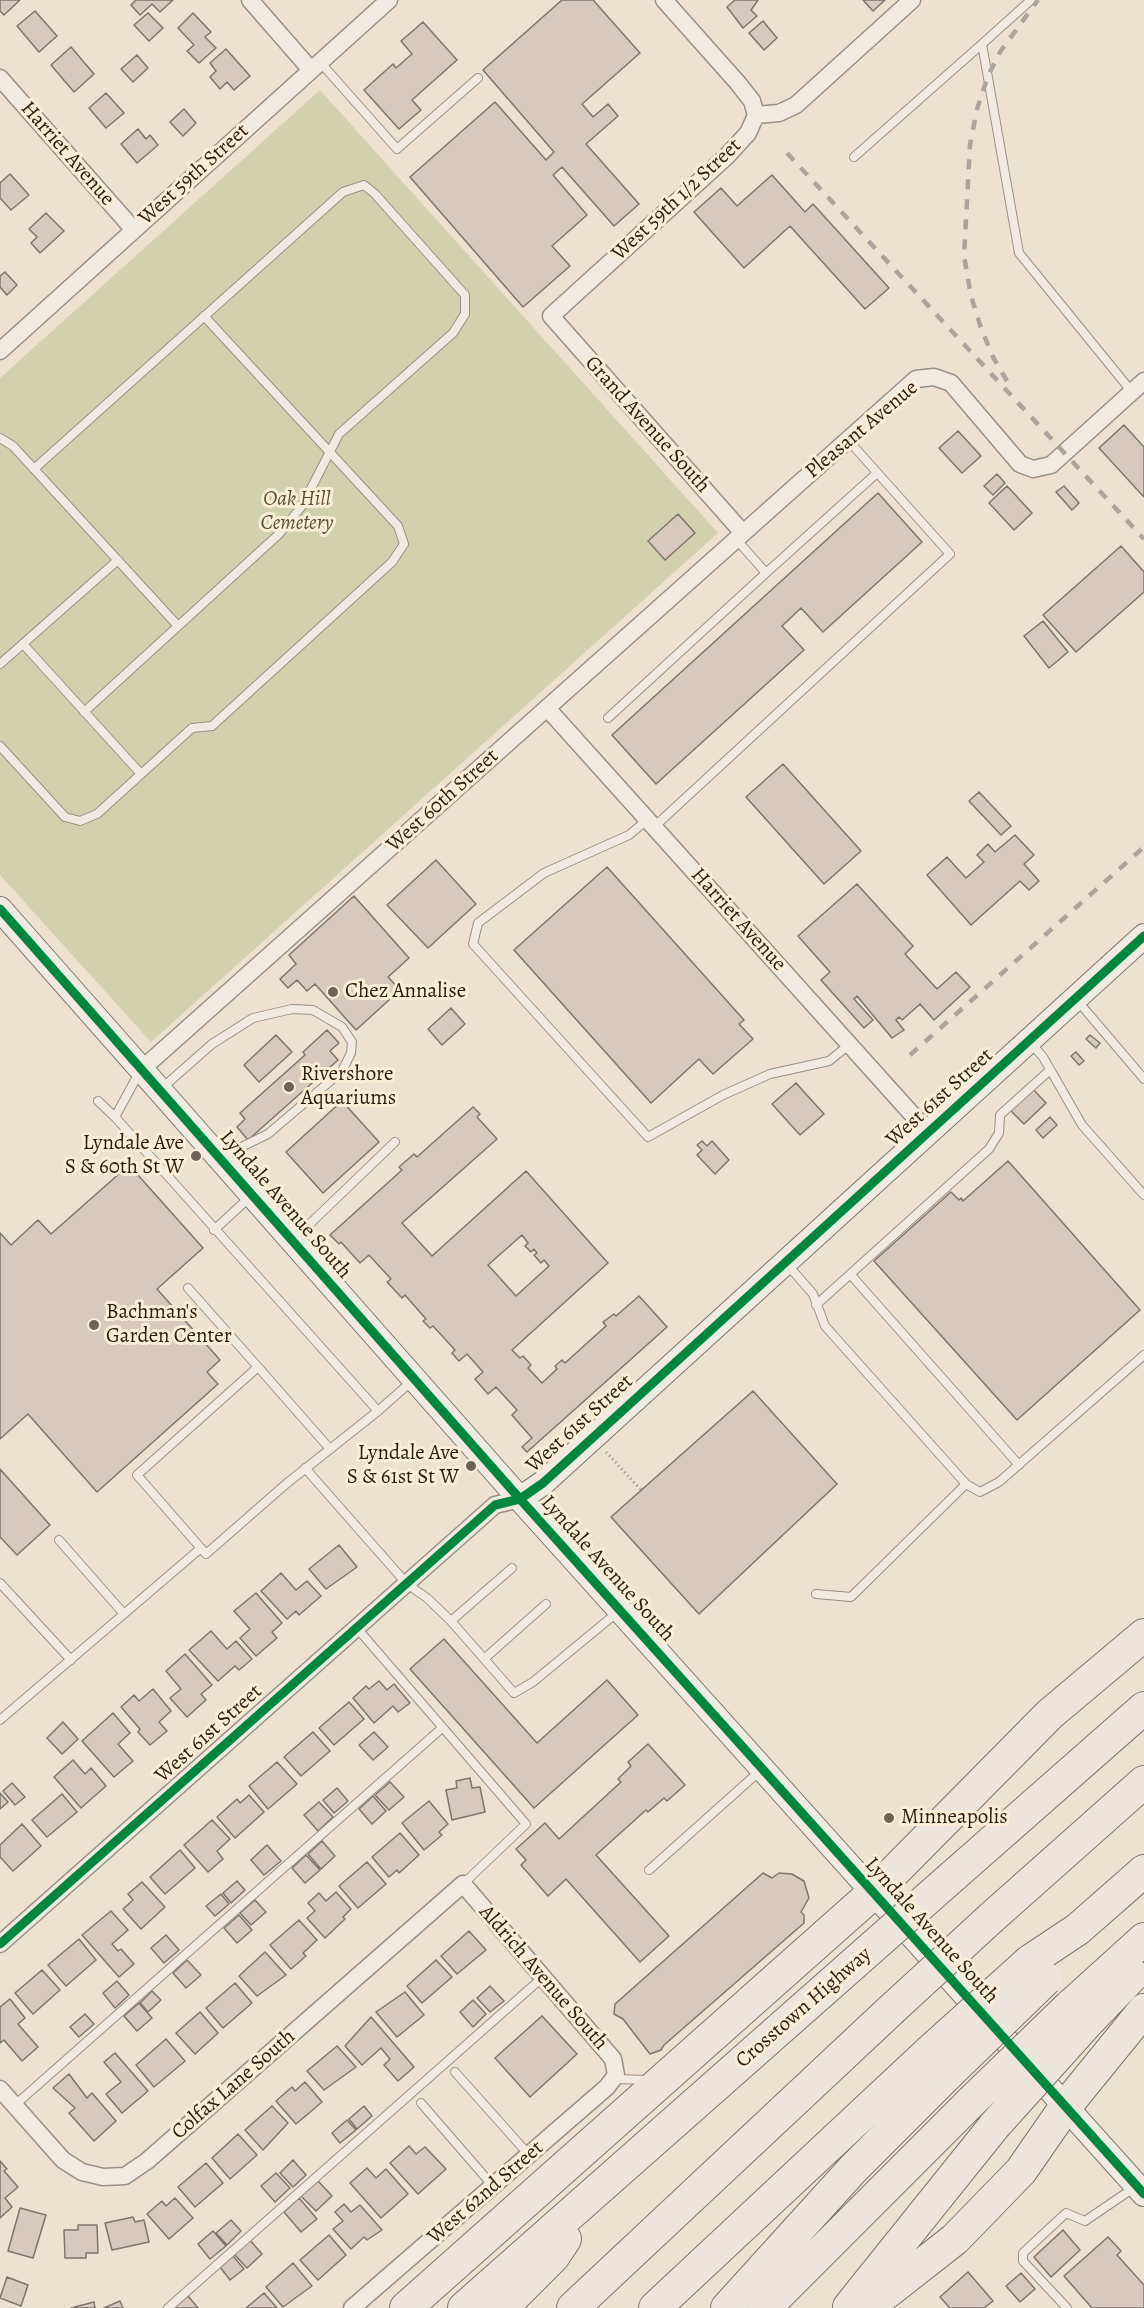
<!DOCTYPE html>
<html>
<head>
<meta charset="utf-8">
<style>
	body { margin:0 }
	canvas { display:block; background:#ede1cf }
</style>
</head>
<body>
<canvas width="1144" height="2308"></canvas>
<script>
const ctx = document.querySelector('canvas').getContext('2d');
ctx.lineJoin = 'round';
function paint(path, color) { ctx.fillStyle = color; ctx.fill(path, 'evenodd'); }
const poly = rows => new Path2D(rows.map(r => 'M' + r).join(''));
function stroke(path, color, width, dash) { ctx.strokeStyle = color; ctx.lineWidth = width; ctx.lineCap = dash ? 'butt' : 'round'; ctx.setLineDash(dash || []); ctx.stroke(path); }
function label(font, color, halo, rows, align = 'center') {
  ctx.font = font + ' Alegreya,serif'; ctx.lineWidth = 6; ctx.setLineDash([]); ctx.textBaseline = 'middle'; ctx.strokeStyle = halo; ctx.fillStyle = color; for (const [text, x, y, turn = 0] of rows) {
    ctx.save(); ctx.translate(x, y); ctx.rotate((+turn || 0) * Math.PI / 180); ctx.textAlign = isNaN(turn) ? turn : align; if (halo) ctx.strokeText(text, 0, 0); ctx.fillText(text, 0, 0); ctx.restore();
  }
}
paint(poly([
	[320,90,718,533,151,1042,0,875,0,378]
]), '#d2d1af');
const building = poly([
	[0,0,20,0,4,15,0,11,0,0],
	[136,0,173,0,160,12,152,4,140,15,131,5,136,0],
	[562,0,593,0,640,53,582,104,593,117,608,104,618,116,586,144,639,204,614,226,562,167,553,175,587,215,552,246,570,266,523,307,410,177,495,102,546,160,554,152,483,70,562,0],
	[735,0,758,0,751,10,757,16,743,28,727,7,735,0],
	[863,0,885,0,873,11,863,0],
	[35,11,57,36,39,52,17,26,35,11],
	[148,13,163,28,149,41,134,25,148,13],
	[193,13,211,32,205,37,216,48,199,63,187,51,194,45,178,28,193,13],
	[763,21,777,38,764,50,749,33,763,21],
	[423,22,457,60,412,100,421,110,399,129,364,90,393,64,396,68,412,54,401,41,423,22],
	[71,47,94,74,74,92,51,65,71,47],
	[226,49,250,76,234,90,227,82,220,89,210,77,216,71,210,63,226,49],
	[137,55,148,68,133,82,121,69,137,55],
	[106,93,124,113,106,128,89,108,106,93],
	[184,109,196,123,183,136,170,122,184,109],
	[138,129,146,139,150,135,158,145,137,163,121,144,138,129],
	[10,174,29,195,11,210,0,198,0,183,10,174],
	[772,175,805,212,813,204,889,288,865,309,790,226,744,268,694,212,721,188,737,206,772,175],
	[46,213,64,231,40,253,31,243,37,237,29,229,46,213],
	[5,272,17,285,7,295,0,287,0,276,5,272],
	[1124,425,1144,447,1144,497,1099,448,1124,425],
	[958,431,981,456,962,473,939,448,958,431],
	[997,474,1005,483,993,495,984,486,997,474],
	[1007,486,1032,513,1014,530,989,503,1007,486],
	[1064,486,1079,503,1072,510,1056,492,1064,486],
	[878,493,922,542,823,632,801,608,782,626,804,650,656,784,612,735,878,493],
	[678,514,695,533,665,560,648,541,678,514],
	[1121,546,1144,572,1144,592,1076,652,1043,615,1121,546],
	[1043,621,1068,652,1049,668,1024,636,1043,621],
	[783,764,861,851,824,884,746,797,783,764],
	[979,792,1011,826,1001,835,969,801,979,792],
	[1015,835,1034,855,1024,864,1039,881,1029,890,1020,881,971,925,927,875,947,857,966,878,984,862,977,855,988,844,995,852,1015,835],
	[436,860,476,904,428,948,387,905,436,860],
	[607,867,744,1020,739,1024,753,1039,713,1074,699,1059,651,1103,514,950,607,867],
	[857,884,913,946,905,954,937,989,956,972,970,987,934,1020,920,1004,902,1020,899,1017,896,1020,904,1030,892,1038,857,996,854,999,873,1020,864,1028,821,980,830,972,798,936,857,884],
	[354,896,409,958,388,977,400,990,356,1030,315,984,307,991,297,980,288,988,280,979,296,964,289,955,354,896],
	[451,1008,465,1024,442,1045,428,1029,451,1008],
	[327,1030,339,1043,330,1051,338,1060,248,1140,237,1127,245,1119,240,1113,305,1055,303,1052,327,1030],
	[276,1035,292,1052,259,1082,244,1065,276,1035],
	[1090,1035,1100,1043,1096,1048,1086,1039,1090,1035],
	[1076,1052,1084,1061,1079,1065,1071,1056,1076,1052],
	[796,1083,824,1114,800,1135,772,1104,796,1083],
	[1032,1088,1046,1103,1024,1124,1009,1109,1032,1088],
	[342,1101,379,1142,323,1193,286,1152,342,1101],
	[473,1107,480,1114,477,1117,497,1139,402,1223,432,1256,526,1171,608,1263,512,1350,520,1358,523,1356,531,1365,528,1368,542,1383,557,1369,555,1366,562,1360,565,1363,606,1326,603,1322,614,1314,616,1316,639,1296,667,1327,527,1452,522,1447,532,1438,512,1415,517,1410,496,1387,488,1394,475,1379,483,1372,467,1354,459,1361,452,1353,455,1350,433,1326,430,1328,423,1321,426,1319,405,1295,402,1298,387,1282,391,1279,369,1255,360,1263,341,1242,339,1244,330,1235,402,1170,399,1167,414,1154,417,1157,473,1107],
	[522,1235,528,1243,525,1246,531,1252,534,1249,537,1253,534,1255,541,1263,544,1260,549,1266,516,1296,488,1265,522,1235],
	[1050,1117,1057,1125,1043,1138,1036,1130,1050,1117],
	[702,1141,707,1146,712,1141,729,1160,715,1174,697,1155,702,1150,697,1145,702,1141],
	[1008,1161,1140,1310,1017,1420,874,1261,951,1192,959,1200,961,1198,963,1201,1008,1161],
	[129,1165,203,1248,157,1289,220,1360,207,1372,218,1384,97,1492,28,1414,0,1439,0,1233,11,1245,38,1220,51,1234,129,1165],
	[753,1391,837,1484,699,1614,611,1517,753,1391],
	[0,1469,50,1525,17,1555,0,1537,0,1469],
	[339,1545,357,1567,326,1589,309,1569,339,1545],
	[281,1573,296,1590,307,1581,321,1596,299,1615,296,1611,287,1619,261,1591,281,1573],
	[256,1593,282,1623,272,1632,277,1638,256,1656,240,1638,250,1629,234,1611,256,1593],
	[211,1631,227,1649,236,1641,252,1659,239,1670,235,1666,218,1681,189,1650,211,1631],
	[444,1639,537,1743,607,1680,638,1715,534,1808,410,1669,444,1639],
	[185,1654,212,1685,201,1694,206,1700,187,1717,170,1698,181,1689,166,1671,185,1654],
	[379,1681,387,1690,394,1684,410,1703,398,1712,393,1706,374,1723,353,1698,366,1686,369,1689,379,1681],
	[153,1689,171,1711,159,1722,167,1731,150,1745,138,1732,140,1729,121,1707,134,1695,139,1701,153,1689],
	[349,1702,364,1719,334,1745,319,1728,349,1702],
	[113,1713,130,1733,118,1744,133,1761,114,1777,82,1741,113,1713],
	[63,1722,78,1739,62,1754,47,1738,63,1722],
	[313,1732,330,1751,301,1776,284,1757,313,1732],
	[374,1732,388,1747,373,1760,359,1745,374,1732],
	[648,1744,685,1785,667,1801,664,1798,648,1812,646,1810,596,1855,669,1936,640,1962,566,1879,548,1896,521,1865,526,1860,516,1849,545,1823,559,1839,621,1782,618,1779,631,1766,628,1762,648,1744],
	[73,1760,85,1774,91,1768,106,1786,81,1808,54,1777,73,1760],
	[277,1762,297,1784,268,1809,249,1786,277,1762],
	[470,1778,472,1788,480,1787,485,1812,452,1820,446,1790,457,1788,456,1781,470,1778],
	[390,1782,404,1797,389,1810,375,1795,390,1782],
	[12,1783,25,1797,15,1805,3,1791,12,1783],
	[337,1788,348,1801,334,1813,323,1800,337,1788],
	[0,1793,8,1802,0,1809,0,1793],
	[62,1794,77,1812,47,1837,32,1820,62,1794],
	[249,1795,264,1812,235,1838,217,1817,237,1799,240,1803,249,1795],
	[373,1796,386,1811,372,1824,359,1809,373,1796],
	[429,1801,448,1824,439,1832,442,1835,424,1850,402,1823,429,1801],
	[319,1802,333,1817,318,1831,304,1815,319,1802],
	[212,1820,230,1839,217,1851,223,1859,208,1872,184,1845,212,1820],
	[22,1824,41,1846,13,1871,0,1857,0,1845,22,1824],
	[400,1833,419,1855,399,1873,397,1870,389,1877,372,1857,400,1833],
	[322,1841,335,1856,321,1869,308,1854,322,1841],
	[267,1845,281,1861,264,1875,251,1860,267,1845],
	[180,1850,195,1868,165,1894,150,1877,180,1850],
	[306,1855,320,1870,305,1883,292,1868,306,1855],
	[367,1862,386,1884,358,1908,339,1886,367,1862],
	[763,1873,772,1878,779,1873,792,1874,804,1881,809,1898,801,1912,804,1915,804,1923,664,2045,661,2050,650,2054,623,2019,614,2014,615,2004,763,1873],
	[237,1881,245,1890,231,1903,223,1893,237,1881],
	[142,1882,165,1907,141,1929,123,1909,133,1900,128,1894,142,1882],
	[336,1892,351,1909,343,1917,345,1919,325,1938,307,1918,315,1911,308,1903,319,1893,326,1901,336,1892],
	[221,1894,229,1904,215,1916,206,1906,221,1894],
	[255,1900,266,1912,251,1925,240,1913,255,1900],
	[111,1911,128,1930,112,1944,118,1951,121,1949,134,1964,119,1977,82,1935,111,1911],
	[239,1915,252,1930,237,1943,224,1928,239,1915],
	[299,1920,317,1940,303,1953,306,1956,291,1969,270,1945,299,1920],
	[469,1931,486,1950,457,1974,441,1956,469,1931],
	[166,1935,179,1950,164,1963,151,1948,166,1935],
	[79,1939,96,1960,66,1986,48,1965,79,1939],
	[265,1952,286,1975,257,1996,239,1976,265,1952],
	[187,1960,201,1975,186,1988,173,1973,187,1960],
	[436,1960,452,1977,422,2003,407,1986,436,1960],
	[42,1970,60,1990,33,2014,15,1993,42,1970],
	[117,1981,129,1995,115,2008,103,1993,117,1981],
	[235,1983,252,2003,223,2028,206,2008,235,1983],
	[490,1986,504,2001,490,2012,477,1998,490,1986],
	[152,1991,161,2000,148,2012,140,2003,152,1991],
	[405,1992,424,2015,397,2037,376,2012,405,1992],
	[10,1999,25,2018,18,2024,38,2047,22,2061,4,2040,0,2043,0,2007,10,1999],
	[473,2000,486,2014,473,2027,460,2012,473,2000],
	[139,2003,152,2018,137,2031,124,2016,139,2003],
	[200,2012,218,2033,195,2054,176,2033,200,2012],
	[85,2014,94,2024,79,2037,70,2027,85,2014],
	[542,2016,577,2054,530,2097,495,2058,542,2016],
	[371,2017,414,2067,398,2081,384,2065,390,2059,381,2048,362,2065,345,2046,371,2017],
	[166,2039,185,2061,154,2087,136,2065,166,2039],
	[337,2046,356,2067,324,2090,307,2071,337,2046],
	[115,2053,148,2091,122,2113,106,2094,121,2082,104,2062,115,2053],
	[69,2074,87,2098,92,2093,116,2121,94,2141,69,2113,75,2108,53,2088,69,2074],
	[305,2082,322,2102,296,2124,276,2101,292,2087,295,2091,305,2082],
	[272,2106,288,2123,263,2150,245,2130,272,2106],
	[364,2106,372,2116,357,2129,349,2119,364,2106],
	[347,2120,356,2130,340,2143,332,2133,347,2120],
	[238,2134,257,2155,230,2179,212,2158,238,2134],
	[409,2146,416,2154,425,2147,446,2169,418,2194,390,2163,409,2146],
	[293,2160,306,2175,293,2187,280,2173,293,2160],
	[0,2161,7,2169,4,2171,18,2187,5,2198,12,2207,0,2218,0,2161],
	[206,2163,223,2183,195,2207,178,2187,206,2163],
	[367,2168,376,2178,386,2169,408,2194,381,2218,350,2183,367,2168],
	[276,2173,290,2188,275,2202,261,2186,276,2173],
	[318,2181,332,2196,316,2211,301,2196,318,2181],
	[175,2198,193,2218,169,2239,147,2214,162,2201,166,2206,175,2198],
	[299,2198,317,2219,301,2232,284,2212,299,2198],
	[344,2204,351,2212,360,2205,382,2230,367,2240,364,2237,351,2249,333,2229,343,2221,335,2212,344,2204],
	[20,2208,46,2215,33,2258,8,2251,20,2208],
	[133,2217,135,2222,144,2220,149,2242,112,2250,105,2223,133,2217],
	[231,2220,241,2231,227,2245,216,2233,231,2220],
	[78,2225,97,2225,98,2253,86,2253,86,2258,65,2258,64,2230,78,2230,78,2225],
	[1063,2230,1080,2250,1051,2277,1034,2257,1063,2230],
	[213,2231,226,2246,210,2259,198,2244,213,2231],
	[329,2235,346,2255,318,2280,300,2260,329,2235],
	[1108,2237,1121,2251,1117,2255,1144,2285,1144,2308,1092,2308,1064,2276,1108,2237],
	[249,2239,262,2254,247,2268,234,2254,249,2239],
	[233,2256,244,2269,230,2280,220,2267,233,2256],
	[293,2263,312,2286,283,2307,266,2287,293,2263],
	[968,2272,993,2301,984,2308,950,2308,940,2297,968,2272],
	[1021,2273,1035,2289,1020,2302,1006,2286,1021,2273],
	[7,2277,28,2285,21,2306,0,2298,7,2277],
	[264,2293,277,2308,246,2308,264,2293],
	[188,2296,198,2308,173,2308,188,2296],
	[120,2301,123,2308,104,2308,120,2301],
	[94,2302,95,2308,71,2308,94,2302]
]);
paint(building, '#d9c9bc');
stroke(building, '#7d766b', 1.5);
const lane = poly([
	[1031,0,982,44,1019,253,1132,392],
	[320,62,397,149,478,78],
	[854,157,982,44],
	[0,438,13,446,178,626],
	[34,469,343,192,364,185,375,194,465,295,465,314,453,333,339,434,302,506,279,534,84,712],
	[736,539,766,573,877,473],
	[23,644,141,774],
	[0,664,118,560],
	[608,718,766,573],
	[0,746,65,817,80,821,97,814,192,728,212,726,392,562,404,544,398,526,204,316],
	[648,819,629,835,544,873,478,923,473,944,648,1137,723,1095,770,1074,829,1061,850,1044],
	[654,827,950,554,848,440],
	[1076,999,1144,1079],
	[1029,1041,1043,1057,1082,1125,1144,1195],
	[161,1089,212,1044,253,1018,292,1009,313,1010,342,1027,352,1042,351,1053,342,1071,268,1134,221,1157],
	[98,1101,115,1117,378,1411],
	[115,1117,139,1073],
	[214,1230,251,1196],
	[293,1240,395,1142],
	[786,1263,813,1294,825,1326,966,1484,980,1492,999,1482,1144,1355],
	[850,1274,1019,1465],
	[188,1288,258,1367,137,1475,206,1554,286,1484,378,1411,412,1381],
	[816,1305,989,1149,999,1133,1000,1115,1050,1070],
	[258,1367,330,1449],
	[305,1468,407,1584,427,1598,451,1621,514,1693,533,1682,619,1611],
	[59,1540,124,1614],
	[0,1583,71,1660],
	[816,1594,851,1597,966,1484],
	[451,1621,512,1568],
	[356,1627,526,1824,463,1884],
	[484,1659,546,1604],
	[0,1720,201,1548],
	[649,1870,761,1770],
	[455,2072,529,2155],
	[614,2079,649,2080],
	[421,2103,493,2186],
	[15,2105,442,1728],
	[168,2308,543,1977],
	[1067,2308,1023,2261,1023,2253,1066,2213,1085,2221,1135,2187]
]);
const street = poly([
	[250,0,311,70],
	[664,0,737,82,752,101,756,115],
	[0,78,134,230],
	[756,115,779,113,796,105,912,0],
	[0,351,389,0],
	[743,533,551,316,726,157,748,133,756,115],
	[547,708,928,1132],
	[142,1069,916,379,934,377,951,383,1020,464,1033,469,1051,465,1144,381],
	[0,1944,495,1505,520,1499],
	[0,2089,63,2160,82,2172,103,2177,125,2176,147,2161,463,1884,613,2059,616,2075,607,2087,352,2308]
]);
const secondary = poly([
	[0,909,520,1499,1144,2194],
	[520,1499,543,1483,1144,936]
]);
const highway = poly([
	[953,1876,1144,1708],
	[991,1918,1144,1782],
	[1030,1961,1078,1929,1144,1871],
	[1070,2006,1144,1939],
	[1086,2024,1133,1975],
	[849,2307,995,2125],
	[406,2308,872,1894,1050,1714,1144,1635],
	[464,2308,851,1966],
	[502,2308,553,2257,565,2239],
	[573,2308,891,2010],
	[655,2308,929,2052],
	[727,2308,853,2169,948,2074],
	[765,2308,972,2101],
	[867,2308,955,2239,1021,2171,1066,2106,1144,2010]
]);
stroke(lane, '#989085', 10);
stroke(street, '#989085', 19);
stroke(secondary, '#7d766b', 26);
stroke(highway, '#7d766b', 34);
stroke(poly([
	[606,1452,641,1490]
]), '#aaa49b', 3, [1.5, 3]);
stroke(lane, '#f0eae0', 8);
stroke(street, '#f0eae0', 16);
stroke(secondary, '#f0eae0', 24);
stroke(highway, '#ede5db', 32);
stroke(poly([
	[787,153,1144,539],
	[1007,381,993,357,981,328,971,296,964,256,970,145,977,109,988,76,1000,52,1038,0],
	[910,1055,1144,847]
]), '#aaa49b', 4.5, [10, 10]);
const highwayBridge = poly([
	[851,1966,953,1876],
	[891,2010,991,1918],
	[929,2052,1030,1961],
	[948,2074,1046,1979],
	[972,2101,1070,2006],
	[995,2125,1086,2024]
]);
stroke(highwayBridge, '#7d766b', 34, []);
stroke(highwayBridge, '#ede5db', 32);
stroke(poly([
	[0,909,520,1499,1144,2194],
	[0,1944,495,1505,520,1499,543,1483,1144,936]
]), '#00873e', 9);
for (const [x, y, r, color] of [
	[333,992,6,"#6e6254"],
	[289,1087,6,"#6e6254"],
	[196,1156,6,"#6e6254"],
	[94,1325,6,"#6e6254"],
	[471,1466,6,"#6e6254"],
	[889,1818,6,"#6e6254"]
]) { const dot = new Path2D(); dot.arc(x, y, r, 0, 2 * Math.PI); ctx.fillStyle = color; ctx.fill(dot); stroke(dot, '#fcedd7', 2); }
label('21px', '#2a1e11', '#fcedd7', [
	["Harriet Avenue",67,154,49],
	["West 59th Street",194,175,-42],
	["West 59th 1/2 Street",677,200,-43],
	["Grand Avenue South",647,425,48],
	["Pleasant Avenue",862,430,-40],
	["West 60th Street",443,801,-42],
	["Harriet Avenue",738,920,48],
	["West 61st Street",940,1098,-42],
	["Lyndale Avenue South",285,1205,49],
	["West 61st Street",580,1424,-42],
	["Lyndale Avenue South",607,1569,48],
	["West 61st Street",209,1734,-42],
	["Lyndale Avenue South",931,1931,48],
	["Aldrich Avenue South",543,1978,49],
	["Crosstown Highway",804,2008,-41],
	["Colfax Lane South",234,2085,-41],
	["West 62nd Street",486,2193,-41]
]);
label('italic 21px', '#565039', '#fcedd7', [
	["Oak Hill",297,500],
	["Cemetery",297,524]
]);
label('21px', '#2a1e11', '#fcedd7', [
	["Chez Annalise",345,992],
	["Rivershore",301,1075],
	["Aquariums",301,1099],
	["Lyndale Ave",184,1144,"right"],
	["S & 60th St W",184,1168,"right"],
	["Bachman's",106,1313],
	["Garden Center",106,1337],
	["Lyndale Ave",459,1454,"right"],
	["S & 61st St W",459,1478,"right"],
	["Minneapolis",901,1818]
], 'left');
</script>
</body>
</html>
